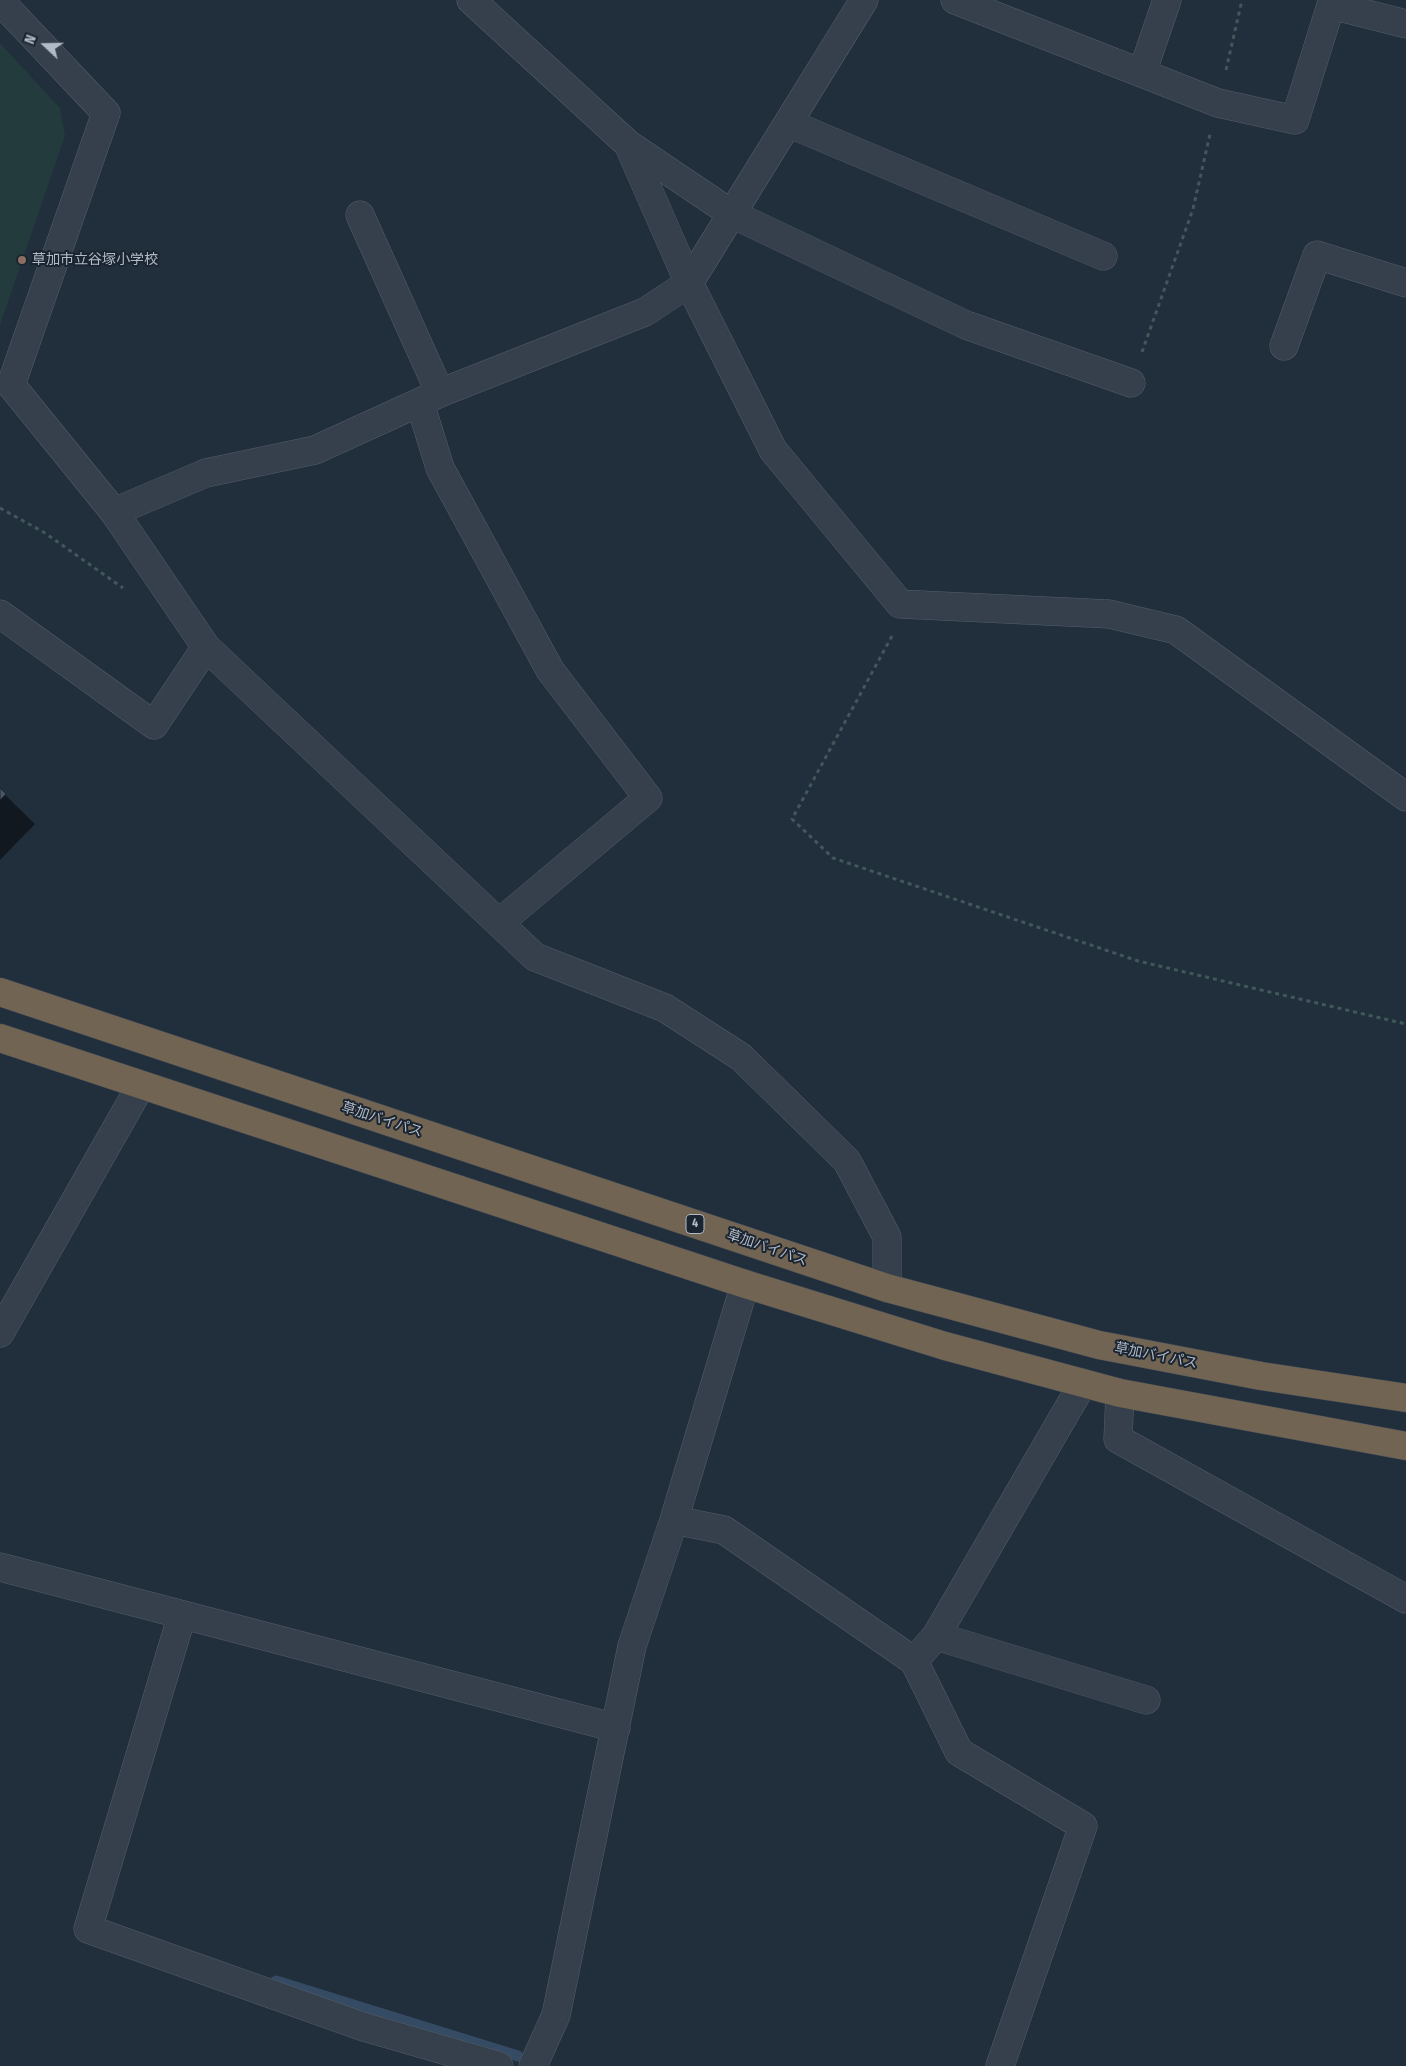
<!DOCTYPE html>
<html>
<head>
<meta charset="utf-8">
<style>
	body { margin:0 }
	#map { position:relative; width:1406px; height:2066px; overflow:hidden; background:#212e3c; font-family:"Fira Sans Condensed",sans-serif }
	canvas { display:block }
	.north { position:absolute; left:20px; top:20px; width:50px; height:50px; -webkit-text-stroke:4px #1b2531; paint-order:stroke; rotate:291deg; font-size:14px; font-weight:700; line-height:20px; text-align:center; color:#b1bbc8 }
	.north::after { content:''; display:block; margin:auto; width:18px; height:22px; background:#b1bbc8; clip-path:polygon(50% 0,100% 100%,50% 72%,0 100%) }
</style>
</head>
<body>
<div id="map">
<canvas width="1406" height="2066"></canvas>
<div class="north">N</div>
</div>
<script>
const ctx = document.querySelector('canvas').getContext('2d');
ctx.lineJoin = 'round';
function paint(path, color) { ctx.fillStyle = color; ctx.fill(path, 'evenodd'); }
const poly = rows => new Path2D(rows.map(r => 'M' + r).join(''));
function stroke(path, color, width, dash) { ctx.strokeStyle = color; ctx.lineWidth = width; ctx.lineCap = dash ? 'butt' : 'round'; ctx.setLineDash(dash || []); ctx.stroke(path); }
function label(font, color, halo, rows, align = 'center') {
  ctx.font = font + ' "Fira Sans Condensed","Noto Sans JP",sans-serif'; ctx.lineWidth = 4; ctx.setLineDash([]); ctx.textBaseline = 'middle'; ctx.strokeStyle = halo; ctx.fillStyle = color; for (const [text, x, y, turn = 0] of rows) {
    ctx.save(); ctx.translate(x, y); ctx.rotate((+turn || 0) * Math.PI / 180); ctx.textAlign = isNaN(turn) ? turn : align; if (halo) ctx.strokeText(text, 0, 0); ctx.fillText(text, 0, 0); ctx.restore();
  }
}
paint(poly([
	[0,43,60,108,65,136,0,325]
]), '#233b3d');
paint(poly([
	[0,790,35,824,0,860]
]), '#0007');
stroke(poly([
	[276,1981,518,2056]
]), '#354b64', 11);
const building = poly([
	[0,788,6,794,0,800,0,788]
]);
paint(building, '#475565');
stroke(building, '#1d2733', 1);
const minor = poly([
	[471,0,628,144,689,283,773,450,900,604,1109,614,1176,630,1406,797],
	[955,0,1218,103,1295,120,1331,5,1406,24],
	[0,1,106,113,11,385,114,512,206,647,535,957,665,1008,741,1057,847,1161,887,1237,887,1288],
	[1142,73,1167,0],
	[788,123,1103,256],
	[628,144,732,214,966,325,1131,383],
	[360,215,440,393],
	[1284,346,1317,255,1406,283],
	[420,403,440,468,550,670,648,798,499,923],
	[114,512,206,473,315,450,440,393,645,312,689,283,864,0],
	[0,614,154,725,206,647],
	[0,1333,141,1085],
	[1120,1393,1118,1439,1406,1599],
	[674,1520,724,1530,914,1661,959,1752,1083,1826,1000,2066],
	[0,1567,616,1728],
	[182,1615,88,1929,364,2027,499,2066],
	[936,1636,1146,1700],
	[914,1661,936,1636,1083,1383],
	[533,2066,556,2015,632,1646,674,1520,745,1284]
]);
const highway = poly([
	[0,992,887,1288,1099,1345,1261,1376,1406,1398],
	[0,1038,745,1284,945,1346,1120,1393,1406,1446]
]);
stroke(minor, '#545e6a', 29);
stroke(highway, '#414b57', 29);
stroke(poly([
	[1226,70,1242,0],
	[1142,352,1193,209,1210,134],
	[0,508,45,533,123,588],
	[892,636,792,819,833,858,1138,961,1406,1024]
]), '#41585a', 3, [4, 4]);
stroke(minor, '#35404c', 28);
stroke(highway, '#726452', 28);
for (const [x, y, r, color] of [
	[22,260,5,"#8d6e63"]
]) { const dot = new Path2D(); dot.arc(x, y, r, 0, 2 * Math.PI); ctx.fillStyle = color; ctx.fill(dot); stroke(dot, '#1b2531', 2); }
for (const [x, y, w] of [
	[695,1224,18]
]) { const box = new Path2D(); box.roundRect(x - w / 2, y - 9.5, w, 19, 4); ctx.fillStyle = '#1b2531'; ctx.fill(box); stroke(box, '#b1bbc8', 1); }
label('bold 12px', '#b1bbc8', null, [
	["4",695,1224]
]);
label('14px', '#b1bbc8', '#1b2531', [
	["草加市立谷塚小学校",32,260]
], 'left');
label('14px', '#b1bbc8', '#1b2531', [
	["草加バイパス",382,1120,18],
	["草加バイパス",767,1248,19],
	["草加バイパス",1156,1356,11]
]);
</script>
</body>
</html>
